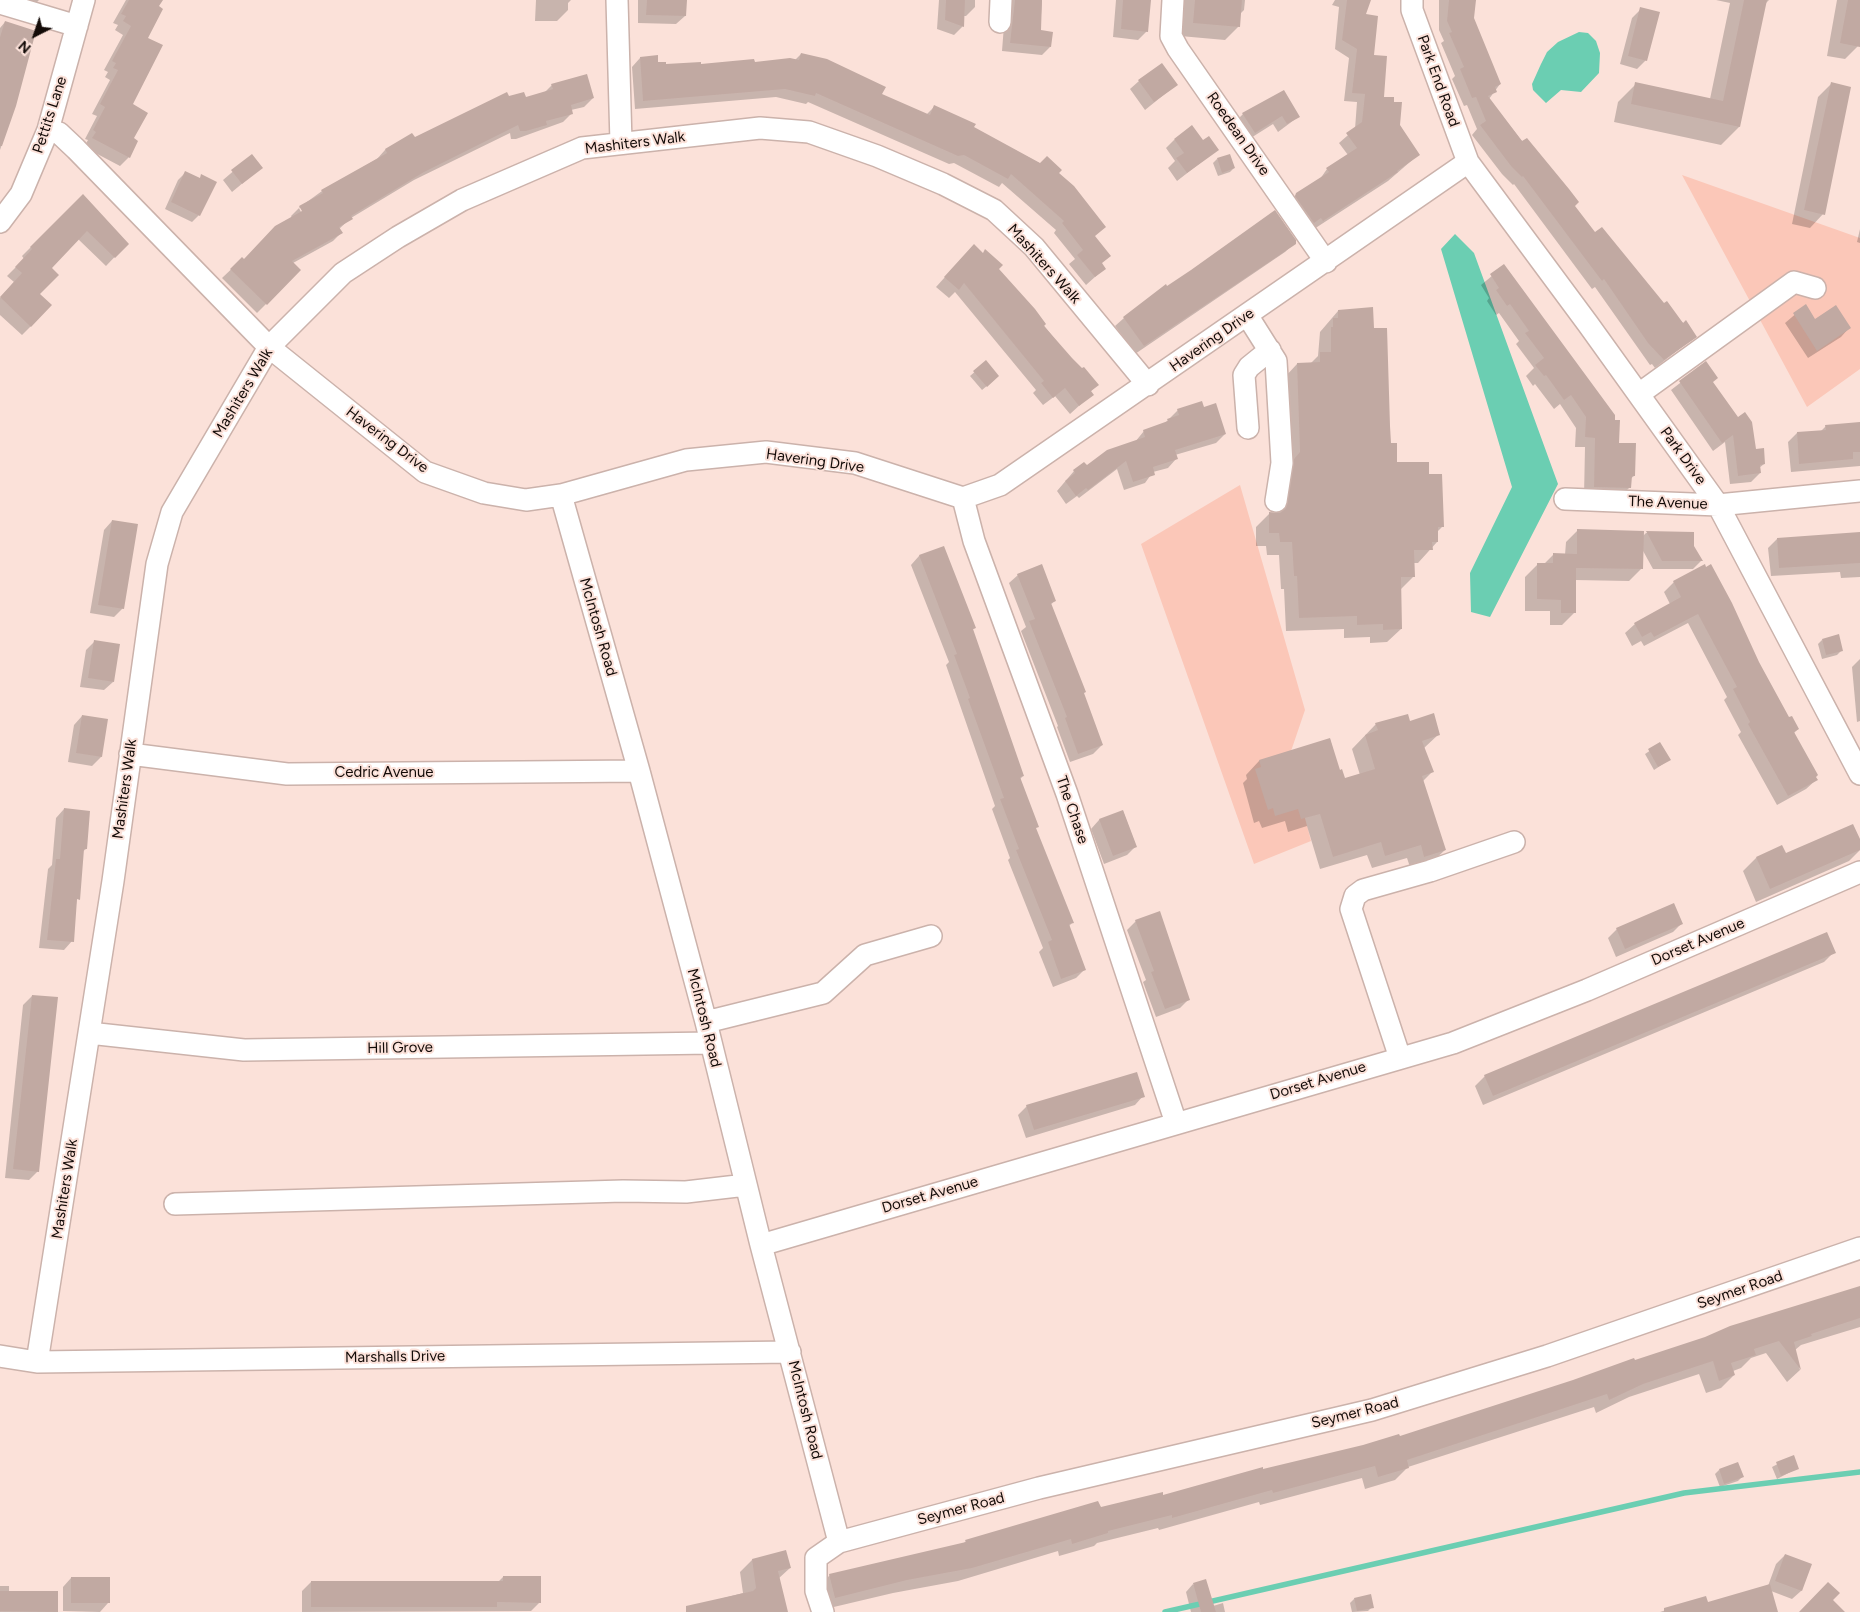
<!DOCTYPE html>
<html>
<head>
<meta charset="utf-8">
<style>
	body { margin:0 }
	#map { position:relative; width:1860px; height:1612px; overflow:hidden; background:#fbe1d9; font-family:Figtree,sans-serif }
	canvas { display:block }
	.north { position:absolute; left:10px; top:10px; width:50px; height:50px; -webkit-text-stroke:4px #fbe1d9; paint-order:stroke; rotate:221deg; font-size:14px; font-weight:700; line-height:20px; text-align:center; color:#130b08 }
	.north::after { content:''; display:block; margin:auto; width:18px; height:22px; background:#130b08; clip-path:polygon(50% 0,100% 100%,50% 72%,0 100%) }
</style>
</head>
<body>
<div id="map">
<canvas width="1860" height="1612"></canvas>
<div class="north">N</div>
</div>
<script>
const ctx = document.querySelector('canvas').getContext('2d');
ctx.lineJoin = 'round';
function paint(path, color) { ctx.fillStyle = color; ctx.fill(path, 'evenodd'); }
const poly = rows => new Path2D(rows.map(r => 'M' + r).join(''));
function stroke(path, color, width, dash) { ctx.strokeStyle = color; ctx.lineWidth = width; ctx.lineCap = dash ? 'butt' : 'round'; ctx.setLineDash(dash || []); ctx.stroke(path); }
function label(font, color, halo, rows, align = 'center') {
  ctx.font = font + ' Figtree,sans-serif'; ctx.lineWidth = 4; ctx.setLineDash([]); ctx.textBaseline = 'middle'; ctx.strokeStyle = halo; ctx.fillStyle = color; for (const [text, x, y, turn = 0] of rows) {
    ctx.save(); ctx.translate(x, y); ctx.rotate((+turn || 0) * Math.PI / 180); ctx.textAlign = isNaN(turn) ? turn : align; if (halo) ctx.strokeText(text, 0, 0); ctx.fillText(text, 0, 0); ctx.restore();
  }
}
paint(poly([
	[1682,175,1860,238,1860,369,1807,407],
	[1240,485,1305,710,1289,757,1311,841,1254,864,1141,544]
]), '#fbc7b8');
paint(poly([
	[1579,32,1588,33,1596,41,1600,53,1599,73,1581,92,1561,90,1546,103,1533,90,1532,84,1541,64,1547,52,1558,42],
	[1455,234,1474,253,1558,484,1490,617,1471,612,1470,573,1512,487,1441,249]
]), '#6bceb2');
paint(poly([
	[10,0,39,0,32,7],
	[126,0,161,0,146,38,131,105,132,139,129,157,120,166,84,147,88,140,85,139,97,116,92,114,110,80,105,77,108,72,104,70,123,35,115,30,118,25,113,23],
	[536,0,571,0,568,3,568,10,557,21,535,21],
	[638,0,684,0,685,16,676,24,638,23],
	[939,0,975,0,975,7,966,16,963,16,963,26,954,35,937,29],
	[1006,0,1042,0,1040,32,1050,47,1042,55,1002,51],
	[1116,0,1148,0,1147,31,1138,40,1113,37],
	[1180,0,1245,0,1244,10,1240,14,1239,26,1225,40,1180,36],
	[1335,0,1370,0,1364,15,1383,98,1418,155,1388,181,1314,229,1288,203,1297,194,1320,179,1327,169,1348,155,1339,143,1355,129,1357,102,1344,101,1349,58,1335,49,1339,7,1332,5],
	[1439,0,1476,0,1468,9,1500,84,1489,99,1595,234,1696,336,1655,368,1652,364,1650,365,1595,287,1592,289,1514,184,1513,185,1502,174,1472,135,1477,129,1467,105,1464,106,1452,79,1455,76,1441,43,1444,41,1439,30],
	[1716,0,1769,0,1765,4,1739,127,1721,145,1614,122,1618,102,1636,84,1710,99,1730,3],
	[1837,0,1860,0,1858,46,1845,59,1827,56],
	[1641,9,1646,60,1637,69,1620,64,1632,18],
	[5,22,15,106,0,150,0,28],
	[801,54,881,95,926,115,934,107,1058,173,1094,237,1101,264,1105,268,1086,285,1069,264,1075,259,1054,233,1056,230,1002,183,999,187,954,163,949,164,808,102,806,104,776,97,635,109,632,67,640,58,665,65,700,66,795,60],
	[1139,81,1176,85,1145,110,1130,89],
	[1831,84,1823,214,1810,228,1792,224,1818,97],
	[552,85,593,98,584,107,571,110,572,113,563,122,516,139,511,139,510,133,414,180,351,218,339,229,341,233,333,241,293,263,300,270,257,313,222,278,242,259,244,260,292,218,291,216,300,207,322,191,377,159,385,150,412,135,414,138,508,98,525,99,544,93],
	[299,208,302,208,304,218],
	[1283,92,1298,117,1278,132,1273,124,1246,141,1234,123,1243,114],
	[1174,140,1203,142,1217,150,1177,181,1168,168,1175,161,1166,148],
	[251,156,261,168,232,192,223,180],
	[1217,159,1234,168,1230,172,1218,176,1213,163],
	[185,173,199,179,202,176,199,215,192,222,165,209,178,180],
	[82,196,127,244,106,266,78,239,50,268,39,294,31,326,22,335,0,315,0,298,14,282,7,276,24,259,22,256],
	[1860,229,1860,243,1857,242],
	[1294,243,1285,252,1135,354,1115,326,1124,318,1167,288],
	[965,255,998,269,1071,359,1097,385,1090,392,1092,394,1070,414,1055,396,1043,405,1033,393,1036,390,955,292,949,298,936,287],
	[1504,266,1617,444,1634,476,1630,479,1630,487,1620,497,1584,496,1585,447,1575,447,1576,428,1560,404,1554,409,1535,384,1533,386,1526,376,1534,368,1516,344,1519,341,1499,313,1496,315,1487,301,1489,298,1481,285],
	[1805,306,1815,320,1849,328,1841,337,1808,358,1785,323],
	[1338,311,1373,329,1390,444,1396,464,1428,476,1442,527,1437,532,1437,542,1418,563,1413,563,1414,576,1400,590,1401,629,1387,642,1370,643,1370,637,1344,638,1344,629,1286,631,1284,589,1281,589,1279,555,1267,555,1266,546,1256,546,1256,527,1269,514,1275,514,1281,474,1284,378,1297,364,1310,364,1318,356,1320,332],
	[986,362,994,380,982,390,970,376],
	[1706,363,1712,382,1764,464,1759,468,1760,473,1751,482,1730,484,1725,442,1713,451,1671,390],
	[1204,409,1225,434,1216,443,1175,455,1176,459,1168,468,1153,472,1145,483,1124,490,1117,469,1079,498,1077,496,1066,504,1057,491,1074,471,1086,467,1135,442,1144,431,1164,424,1178,410],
	[1860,424,1860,466,1791,472,1788,442,1797,433,1820,432,1826,426],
	[112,521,123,608,114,617,90,613,104,530],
	[1578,530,1642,537,1646,533,1693,533,1693,546,1701,561,1693,569,1653,569,1642,549,1642,568,1629,581,1575,580,1575,612,1562,625,1550,625,1550,611,1525,611,1525,577,1538,564,1544,564,1553,555,1565,555,1566,542],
	[1860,534,1860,577,1841,578,1840,572,1771,576,1768,548,1777,539],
	[943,547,975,628,972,630,1023,776,1020,779,1035,829,1073,922,1069,926,1085,969,1076,978,1053,987,1039,952,1043,948,1008,860,1010,858,992,809,995,806,946,665,949,662,911,565,919,556],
	[1704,566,1788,719,1798,729,1794,733,1816,780,1806,789,1777,805,1738,735,1741,732,1724,700,1727,697,1688,623,1644,646,1641,641,1632,646,1625,633,1635,624,1670,604,1664,592,1674,582],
	[1018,575,1055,601,1050,605,1102,745,1093,754,1070,762,1057,727,1058,726,1021,631,1026,627,1009,583],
	[1822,640,1841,651,1837,655,1822,659,1818,644],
	[95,641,113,682,104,690,80,687,86,650],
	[1860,659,1860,721,1857,722,1852,667],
	[82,716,107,720,101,757,92,766,68,762,74,725],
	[1409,722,1439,734,1424,748,1432,772,1423,781,1445,850,1431,863,1411,870,1407,858,1372,868,1367,855,1320,869,1307,826,1288,832,1285,821,1262,828,1259,821,1254,823,1243,783,1247,779,1246,775,1259,761,1330,739,1339,771,1344,779,1360,775,1352,749,1376,724],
	[1660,744,1669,760,1654,770,1645,754],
	[64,809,86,849,82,852,72,941,64,950,39,948,48,869,52,865,56,818],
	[1123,811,1136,846,1127,855,1104,864,1091,829,1099,820],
	[1860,842,1860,850,1849,861,1756,902,1743,871,1756,858],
	[1136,921,1189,999,1180,1008,1156,1017,1143,982,1146,980,1127,930],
	[1682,923,1673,932,1616,957,1608,938,1617,929],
	[1834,952,1824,962,1483,1105,1475,1086,1485,1076],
	[32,996,38,1171,29,1180,5,1178,23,1005],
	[1143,1096,1135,1105,1026,1138,1018,1115,1027,1106],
	[1860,1288,1860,1327,1801,1345,1795,1350,1800,1370,1787,1382,1766,1353,1751,1358,1741,1368,1733,1371,1734,1375,1721,1388,1706,1393,1699,1374,1629,1397,1596,1413,1594,1407,1408,1467,1395,1480,1365,1489,1362,1478,1260,1505,1259,1502,1159,1530,1158,1528,1097,1543,1094,1546,1059,1556,1058,1551,958,1581,893,1593,821,1610,816,1589,830,1575,962,1545,966,1541,1100,1509,1163,1497,1399,1438],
	[1793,1456,1798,1468,1777,1479,1772,1467],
	[1719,1470,1742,1477,1738,1481,1720,1487,1715,1474],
	[1785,1555,1810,1565,1801,1591,1792,1599,1771,1591,1776,1612,1660,1612,1705,1597,1707,1604,1768,1586,1776,1564],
	[752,1560,790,1568,778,1579,787,1612,687,1612,693,1606,743,1593,740,1572],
	[503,1577,540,1602,531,1611,302,1612,302,1591,311,1582,498,1582],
	[71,1578,108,1603,100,1612,63,1611,63,1587],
	[1193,1584,1213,1606,1223,1603,1225,1612,1191,1612,1186,1592],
	[0,1586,9,1586,9,1592,56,1592,56,1612,0,1612],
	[1354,1599,1372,1607,1368,1611,1352,1612,1350,1603]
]), '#0003');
stroke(poly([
	[1165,1612,1684,1493,1860,1472]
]), '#6bceb2', 5.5);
paint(poly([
	[129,0,163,0,159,6,163,9,148,38,163,45,133,104,148,113,134,138,138,141,130,158,92,138,96,132,93,130,105,107,100,104,118,70,113,68,116,63,112,61,131,26,123,21,126,16,121,14],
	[647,0,687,0,686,16,646,15],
	[946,0,965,0,964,27,945,20],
	[1015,0,1042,0,1041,30,1053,32,1051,47,1010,43],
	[1123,0,1151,0,1148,32,1121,29],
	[1195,0,1242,0,1240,27,1193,23],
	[1347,0,1371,0,1366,14,1378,16,1374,55,1387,56,1384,97,1394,97,1394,102,1402,102,1400,125,1420,155,1397,171,1398,172,1323,221,1321,218,1314,223,1295,196,1296,193,1329,172,1326,168,1357,148,1346,133,1362,122,1365,94,1352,93,1357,49,1342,40],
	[1449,0,1476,0,1474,18,1501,84,1495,87,1497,92,1488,96,1522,141,1527,138,1569,189,1579,202,1575,206,1595,232,1602,227,1664,303,1667,301,1683,323,1686,320,1697,337,1664,360,1648,343,1604,279,1602,281,1523,176,1522,177,1511,166,1480,125,1486,121,1476,97,1472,98,1460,69,1464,67,1449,33,1452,32,1447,21],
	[1744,0,1767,0,1740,127,1631,104,1635,82,1723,101],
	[1848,0,1860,0,1860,47,1840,43],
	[1640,7,1660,12,1647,61,1628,56],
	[5,21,36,31,16,106,2,146,0,146,0,37],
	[801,53,827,59,886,87,882,94,930,115,934,105,976,124,974,127,1040,163,1047,156,1062,170,1059,173,1074,186,1106,227,1095,236,1111,256,1102,263,1106,269,1095,277,1077,255,1083,250,1062,223,1064,221,1011,174,1008,179,964,155,958,156,816,93,815,96,785,89,643,101,640,57,658,55,658,62,666,62,666,64,701,62,701,64,754,59,755,62,790,58,799,60],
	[1162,63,1178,85,1154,102,1138,80],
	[587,74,594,98,571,105,573,114,546,121,547,125,526,131,520,131,518,125,424,172,351,216,353,219,339,227,343,233,292,261,301,270,267,305,230,269,242,257,244,259,275,226,302,211,299,206,323,193,321,190,387,153,385,149,412,133,415,137,507,92,509,96,524,92,526,97,553,89,551,84],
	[1831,82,1851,87,1825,215,1804,210],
	[1284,90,1300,117,1287,124,1282,116,1255,133,1242,113],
	[1192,125,1203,140,1209,136,1219,150,1187,173,1176,158,1184,153,1174,139],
	[252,154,263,168,242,184,231,170],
	[1230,154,1235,168,1222,173,1217,158],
	[185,171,200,178,201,174,217,182,200,216,171,202],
	[83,194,129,244,115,258,87,231,52,268,59,275,40,294,52,305,31,327,0,297,22,273,15,267,32,249,30,247],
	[1275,210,1296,240,1296,244,1144,346,1123,317,1166,284,1167,286,1191,270],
	[974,244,983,253,985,249,1003,265,999,269,1035,309,1046,324,1044,326,1072,358,1082,368,1084,367,1099,385,1091,391,1094,395,1079,406,1065,388,1053,398,1041,383,1044,381,964,283,959,290,944,277],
	[1504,264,1615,415,1615,420,1620,420,1619,443,1636,443,1635,476,1632,476,1631,488,1594,487,1595,438,1585,437,1586,417,1571,395,1564,400,1546,375,1544,376,1535,365,1544,358,1525,333,1529,331,1510,304,1507,306,1496,290,1499,288,1490,274],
	[1806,304,1815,319,1836,305,1851,328,1817,351,1793,313],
	[1373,307,1374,328,1387,328,1390,426,1391,443,1397,443,1397,462,1429,462,1429,474,1442,474,1444,527,1438,527,1438,542,1432,542,1433,550,1414,550,1415,577,1401,577,1402,629,1383,630,1383,624,1357,625,1357,616,1299,618,1297,576,1294,576,1292,542,1280,542,1279,533,1269,533,1269,512,1280,513,1286,508,1294,459,1300,452,1297,363,1320,362,1320,352,1331,352,1331,327,1333,327,1333,318,1338,318,1338,310],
	[986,360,999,376,987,387,973,371],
	[1706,361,1718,378,1713,382,1738,417,1745,412,1752,422,1756,449,1764,448,1765,464,1760,465,1761,473,1738,476,1733,435,1722,443,1679,381],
	[1202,401,1204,407,1216,403,1226,434,1175,450,1178,459,1153,467,1155,475,1133,482,1126,461,1088,490,1086,488,1076,496,1065,481,1075,473,1073,470,1084,462,1087,465,1107,450,1145,437,1143,430,1168,421,1167,419,1179,415,1177,409],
	[1860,422,1860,452,1853,452,1853,459,1799,464,1797,432,1826,430,1825,425],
	[112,520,138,524,124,609,98,605],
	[1577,529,1644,531,1643,569,1576,568,1576,613,1561,613,1561,600,1537,599,1537,563,1553,563,1553,553,1577,554],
	[1646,531,1694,532,1694,546,1703,561,1662,561],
	[1860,532,1860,563,1779,568,1777,538],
	[944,546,976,628,973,629,1024,776,1020,777,1039,827,1036,828,1074,923,1069,924,1086,970,1061,979,1048,942,1052,940,1016,850,1019,849,1000,799,1004,798,968,699,970,698,954,655,957,654,919,555],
	[1042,564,1056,601,1051,603,1086,692,1084,693,1103,745,1078,754,1065,718,1067,717,1029,621,1035,619,1017,574],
	[1705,564,1706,567,1711,564,1732,603,1759,662,1789,717,1792,716,1799,729,1794,732,1818,775,1816,777,1818,780,1788,796,1748,724,1750,722,1733,689,1737,687,1698,614,1654,637,1651,632,1642,637,1634,623,1681,597,1673,581],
	[1839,634,1843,651,1826,655,1822,639],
	[94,640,120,644,114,682,88,678],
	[1434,713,1440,735,1422,741,1434,772,1422,776,1446,850,1424,857,1421,845,1385,856,1381,842,1333,857,1320,814,1301,819,1298,809,1275,816,1273,808,1268,810,1255,769,1261,767,1259,760,1330,738,1340,770,1342,769,1345,778,1375,769,1365,735,1378,730,1375,723,1408,714,1410,721],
	[82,715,108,719,102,757,76,753],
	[1660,742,1671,760,1658,767,1648,749],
	[64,808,90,811,87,849,84,849,80,900,77,899,74,942,47,940,56,859,60,859],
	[1123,810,1137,847,1113,856,1099,819],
	[1853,824,1860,839,1860,850,1770,889,1756,857,1782,845,1786,853],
	[1674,903,1683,924,1625,949,1616,928],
	[1160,911,1190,1000,1165,1009,1151,972,1154,971,1135,920],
	[1827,932,1836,953,1493,1096,1484,1075],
	[32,995,58,997,39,1172,13,1169],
	[1137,1072,1145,1097,1034,1130,1026,1105],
	[1860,1286,1860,1318,1811,1334,1812,1336,1794,1342,1801,1370,1779,1341,1754,1349,1756,1355,1731,1363,1735,1375,1719,1381,1713,1361,1643,1384,1609,1400,1607,1394,1407,1460,1409,1468,1378,1477,1375,1466,1273,1493,1272,1490,1172,1518,1172,1515,1108,1531,1108,1533,1072,1544,1071,1539,972,1568,907,1580,835,1598,829,1574,966,1542,965,1540,1098,1501,1101,1507,1163,1492,1163,1495,1263,1467,1263,1469,1363,1445,1399,1434,1400,1436,1573,1380,1634,1358,1635,1360,1705,1337,1730,1326],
	[1794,1455,1799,1469,1781,1476,1776,1462],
	[1738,1462,1744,1477,1724,1484,1719,1469],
	[786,1550,791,1568,778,1571,788,1612,686,1612,686,1606,753,1591,756,1588,752,1559],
	[1785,1554,1812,1564,1802,1591,1775,1581],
	[503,1576,541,1576,541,1603,497,1602,497,1607,311,1607,311,1581,503,1581],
	[71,1577,110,1577,110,1603,71,1603],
	[1206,1579,1216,1612,1201,1612,1193,1583],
	[1828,1582,1840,1593,1833,1600,1845,1612,1799,1612],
	[1770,1584,1778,1612,1664,1612,1664,1608,1706,1596,1708,1602],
	[0,1591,58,1591,58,1612,0,1611],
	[1371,1594,1374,1608,1357,1611,1354,1598]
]), '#c1a9a2');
const minor = poly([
	[617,0,621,143],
	[1173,0,1171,36,1178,49,1326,262],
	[1412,0,1412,10,1468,162,1588,324,1718,505,1860,774],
	[0,3,77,26],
	[1000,22,1001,0],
	[48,130,59,133,76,149,269,347,425,472,484,493,526,500,561,495,686,460,766,452,855,463,963,498,1000,485,1468,162],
	[0,222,21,194,48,130,84,0],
	[1247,315,1276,361,1282,463,1276,501],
	[1639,394,1794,282,1815,288],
	[1248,428,1244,375,1249,367,1270,350],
	[561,495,639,771,706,1022,761,1245,839,1542],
	[963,498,974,541,1067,794,1176,1123],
	[1565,499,1718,505,1860,491],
	[130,754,287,774,639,771],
	[706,1022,823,993,865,955,931,936],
	[89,1033,244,1050,711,1043],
	[1400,1058,1351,909,1355,896,1363,890,1430,871,1514,842],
	[175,1204,623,1191,686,1192,746,1185],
	[761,1245,1453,1043,1587,990,1860,872],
	[0,1356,37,1362,790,1352],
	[37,1362,113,881,157,564,172,512,269,347,343,273,398,237,462,200,582,148,760,128,809,132,877,156,943,184,994,210,1034,247,1148,385],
	[823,1612,816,1591,816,1558,839,1542,1039,1488,1372,1410,1547,1356,1860,1248]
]);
stroke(minor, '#cbb2ab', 24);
stroke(minor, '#fff', 21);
label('15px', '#130b08', '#fbe1d9', [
	["Park End Road",1438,81,70],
	["Pettits Lane",50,115,-72],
	["Roedean Drive",1238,134,55],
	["Mashiters Walk",635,143,-7],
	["Mashiters Walk",1044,264,48],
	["Havering Drive",1212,340,-35],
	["Mashiters Walk",243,393,-59],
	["Havering Drive",387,440,37],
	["Park Drive",1683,456,54],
	["Havering Drive",815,461,8],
	["The Avenue",1668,503,2],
	["McIntosh Road",598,627,74],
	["Cedric Avenue",384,773],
	["Mashiters Walk",125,789,-82],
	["The Chase",1072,810,71],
	["Dorset Avenue",1698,942,-23],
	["McIntosh Road",704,1018,76],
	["Hill Grove",400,1048,-1],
	["Dorset Avenue",1318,1081,-17],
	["Mashiters Walk",65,1189,-81],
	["Dorset Avenue",930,1195,-16],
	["Seymer Road",1740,1290,-19],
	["Marshalls Drive",395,1357,-1],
	["McIntosh Road",805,1410,76],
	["Seymer Road",1355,1413,-14],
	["Seymer Road",961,1509,-15]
]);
</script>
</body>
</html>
